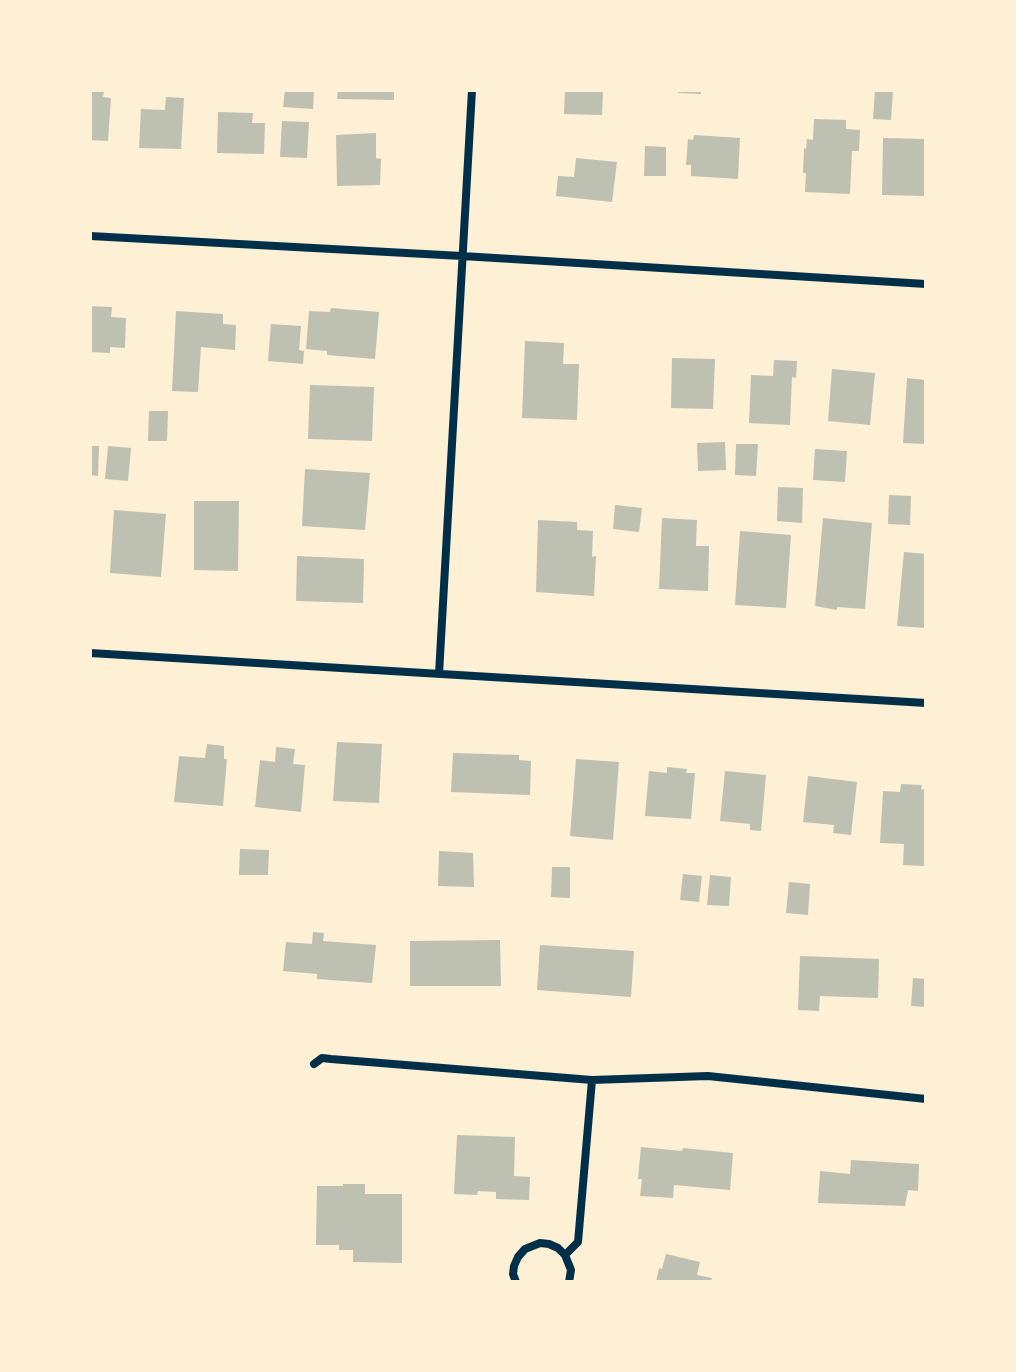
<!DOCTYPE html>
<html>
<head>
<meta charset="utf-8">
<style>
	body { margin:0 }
	#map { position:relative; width:1016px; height:1372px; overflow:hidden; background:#fdf0d5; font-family:Rubik,sans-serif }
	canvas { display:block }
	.frame { position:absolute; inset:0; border:92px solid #fdf0d5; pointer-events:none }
</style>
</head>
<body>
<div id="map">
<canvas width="1016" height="1372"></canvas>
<div class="frame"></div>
</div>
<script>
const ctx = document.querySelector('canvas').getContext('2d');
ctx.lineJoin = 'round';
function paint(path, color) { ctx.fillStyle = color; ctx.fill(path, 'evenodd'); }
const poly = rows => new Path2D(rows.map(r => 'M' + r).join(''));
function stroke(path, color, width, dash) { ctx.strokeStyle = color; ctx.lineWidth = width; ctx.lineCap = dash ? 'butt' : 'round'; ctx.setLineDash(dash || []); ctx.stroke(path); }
paint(poly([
	[90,90,104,90,103,97,111,98,108,141,90,140],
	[285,90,314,90,313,109,283,107],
	[338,90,394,90,394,100,337,99],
	[565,90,603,90,602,115,564,114],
	[678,90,701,90,701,94,678,93],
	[875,90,893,90,891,120,873,119],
	[166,97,184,98,181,149,139,148,141,109,165,110],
	[218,112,253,113,252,123,265,123,264,154,217,153],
	[814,119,846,120,846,129,860,130,859,151,852,151,850,194,805,192,806,173,803,173,804,148,806,149,807,139,813,140],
	[282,121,309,122,307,158,280,157],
	[376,133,376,158,381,159,380,185,337,186,336,135],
	[694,135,740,138,738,179,691,176,691,165,686,165,688,139,693,140],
	[883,138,926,139,926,196,882,195],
	[645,146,666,147,666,176,644,176],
	[576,158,617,162,612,202,556,196,558,176,574,177],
	[90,306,112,307,111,317,126,318,125,348,110,347,110,353,90,352],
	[331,308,379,312,375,359,327,355,327,351,306,349,309,311,330,312],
	[176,311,223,314,223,324,236,325,235,350,201,347,198,392,172,391],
	[271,324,301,326,299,350,304,351,303,364,268,361],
	[525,341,564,343,563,364,579,364,577,420,522,418],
	[672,358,715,359,713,409,671,408],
	[774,360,797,361,796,378,792,377,790,425,749,423,751,375,773,376],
	[832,369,875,373,870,425,828,421],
	[907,378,926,380,926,444,903,443],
	[310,385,374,387,372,441,308,439],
	[149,411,168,411,167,441,148,441],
	[725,442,726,470,698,471,697,443],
	[736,444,758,444,756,476,735,475],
	[90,446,99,446,98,476,90,475],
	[108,446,131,448,128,481,105,479],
	[815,449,847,451,845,482,813,480],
	[305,469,370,473,365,530,302,526],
	[778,487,803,488,802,523,777,521],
	[889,495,911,496,910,525,888,524],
	[194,501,239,501,238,571,194,570],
	[615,505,642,508,639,532,613,529],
	[114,510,166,514,161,577,110,573],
	[662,518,697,520,696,546,709,546,708,591,659,589],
	[823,518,872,523,865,609,837,607,837,610,815,606],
	[538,520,577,522,577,530,593,531,592,557,596,556,594,596,536,592],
	[740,531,791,535,786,608,735,605],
	[904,552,926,554,926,628,897,626],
	[297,556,364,559,363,603,296,601],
	[337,742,382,744,379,803,333,801],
	[207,744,224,746,224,759,227,759,223,806,174,802,179,756,205,758],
	[276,747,295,749,293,764,305,765,301,812,255,807,260,760,275,762],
	[453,753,519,755,519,760,531,761,530,795,451,792],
	[576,759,619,762,613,840,570,836],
	[667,767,687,769,686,773,695,773,691,819,645,816,649,771,667,773],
	[725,771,766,775,761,831,750,830,750,824,720,821],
	[808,776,857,782,851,835,833,833,834,825,803,822],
	[901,784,922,785,921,789,926,790,924,866,903,865,904,844,880,843,883,791,900,792],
	[240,849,269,850,268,875,239,875],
	[439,851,473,853,474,887,438,886],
	[552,867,570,867,570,898,551,897],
	[683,874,702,876,699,902,680,900],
	[710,875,731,877,729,906,707,905],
	[789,882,810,884,808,915,786,913],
	[313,932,324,933,323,941,376,945,372,983,317,979,317,974,283,971,286,942,312,944],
	[500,940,501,986,410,986,410,941],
	[540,945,634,951,631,997,537,990],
	[800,956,879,959,878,998,820,996,819,1011,798,1010],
	[913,978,926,979,926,1007,911,1006],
	[457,1135,515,1137,514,1176,530,1177,529,1200,496,1199,496,1192,478,1191,477,1195,454,1194],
	[641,1147,682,1151,683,1148,733,1153,730,1190,674,1185,673,1198,640,1196,642,1179,638,1179],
	[851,1160,919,1164,918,1191,908,1190,905,1206,818,1203,820,1171,850,1174],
	[343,1184,365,1184,365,1194,402,1194,402,1263,353,1262,353,1250,339,1250,339,1245,316,1245,317,1186,343,1186],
	[666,1254,700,1262,697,1275,712,1278,711,1282,656,1282,659,1268,662,1269]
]), '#bec0b2');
stroke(poly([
	[90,236,462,256,926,284],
	[90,653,926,703],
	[439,674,472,90],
	[314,1064,322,1058,331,1059,592,1080,708,1076,926,1099],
	[565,1255,578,1242,592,1080],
	[516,1282,513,1274,514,1266,518,1257,525,1249,540,1243,549,1244,558,1248,565,1255,571,1270,569,1282]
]), '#003049', 8);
</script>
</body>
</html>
